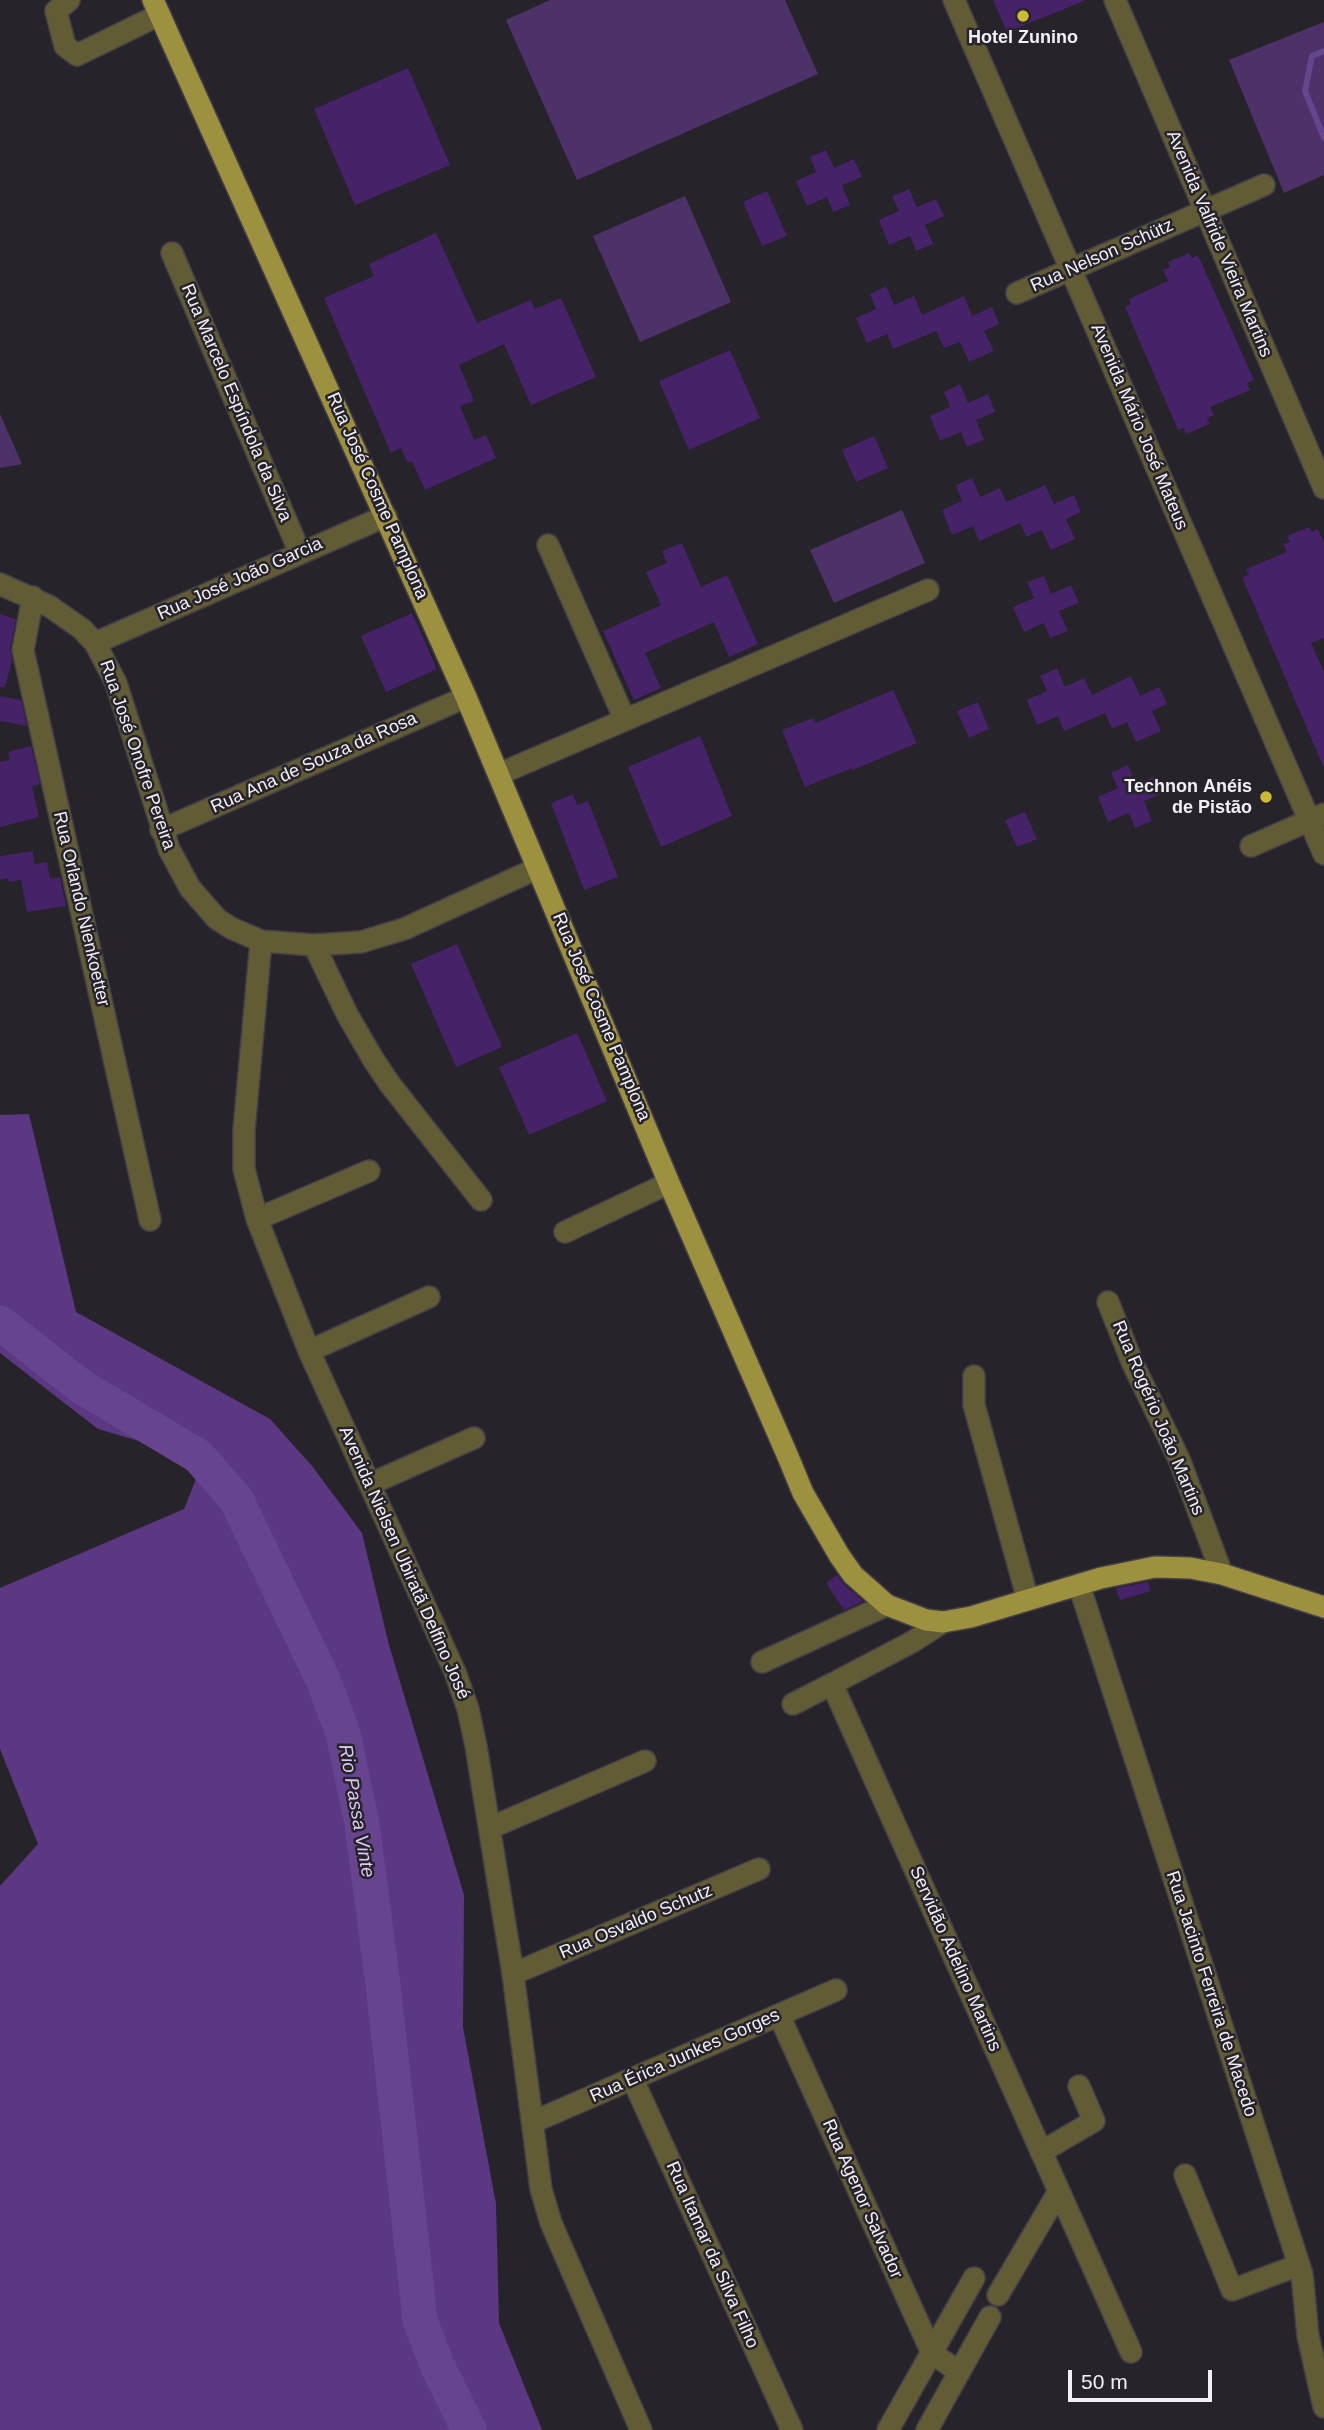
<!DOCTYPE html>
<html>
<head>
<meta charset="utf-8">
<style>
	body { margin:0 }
	#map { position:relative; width:1324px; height:2430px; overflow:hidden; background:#26232a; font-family:Helvetica,sans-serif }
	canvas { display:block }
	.scale { position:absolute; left:1068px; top:2370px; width:144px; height:32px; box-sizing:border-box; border:4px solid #f2f0f5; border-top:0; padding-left:9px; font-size:21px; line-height:24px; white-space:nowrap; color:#f2f0f5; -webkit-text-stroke:5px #26232a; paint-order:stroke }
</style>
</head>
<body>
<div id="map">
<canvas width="1324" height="2430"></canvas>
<div class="scale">50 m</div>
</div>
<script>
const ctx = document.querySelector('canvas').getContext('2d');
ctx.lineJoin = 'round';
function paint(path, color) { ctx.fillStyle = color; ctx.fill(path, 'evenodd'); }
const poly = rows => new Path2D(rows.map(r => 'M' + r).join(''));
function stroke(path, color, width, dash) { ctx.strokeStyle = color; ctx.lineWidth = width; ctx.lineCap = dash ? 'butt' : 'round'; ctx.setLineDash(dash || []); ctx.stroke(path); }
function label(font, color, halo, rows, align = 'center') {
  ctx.font = font + ' Helvetica,sans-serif'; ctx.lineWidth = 5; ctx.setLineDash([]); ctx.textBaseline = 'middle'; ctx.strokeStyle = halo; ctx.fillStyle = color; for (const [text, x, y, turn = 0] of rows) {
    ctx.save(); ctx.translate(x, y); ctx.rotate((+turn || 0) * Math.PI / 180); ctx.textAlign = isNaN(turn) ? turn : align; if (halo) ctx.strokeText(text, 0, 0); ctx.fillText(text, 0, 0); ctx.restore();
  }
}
paint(poly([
	[550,0,785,0,818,74,577,180,506,20],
	[1324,22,1324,175,1284,193,1229,60],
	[685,196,731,302,640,342,593,236],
	[0,414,22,464,0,468],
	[902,510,925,563,834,603,810,550]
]), '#4d326a');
paint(poly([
	[29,1114,76,1312,270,1419,312,1466,362,1533,389,1645,464,1895,463,2027,496,2204,499,2323,542,2430,0,2430,0,1886,38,1844,0,1749,0,1588,184,1509,196,1479,182,1457,156,1446,98,1429,0,1353,0,1115]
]), '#5c3882');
stroke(poly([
	[1324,51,1312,56,1305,91,1324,138]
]), '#67448e', 6);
stroke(poly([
	[0,1323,82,1387,198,1456,236,1499,324,1682,343,1733,362,1824,383,1985,420,2320,437,2365,469,2430]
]), '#67448e', 35);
paint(poly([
	[993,0,1084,0,1084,1,1007,32],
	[408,68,450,165,355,205,314,109],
	[826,150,834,168,854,159,862,177,842,185,850,205,833,212,827,197,807,206,796,181,816,172,810,157],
	[909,189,917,207,936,199,944,216,925,225,933,244,916,251,910,236,889,245,879,220,899,211,892,196],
	[767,191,787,236,762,246,743,202],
	[436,233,477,323,531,300,535,309,561,298,596,377,531,405,504,344,459,365,474,401,460,406,474,440,486,435,496,458,425,490,412,461,408,463,401,448,391,453,324,298,374,276,369,264],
	[1189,253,1192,258,1198,255,1254,380,1247,383,1250,390,1210,407,1214,415,1207,418,1210,424,1186,434,1184,428,1178,430,1125,307,1131,304,1129,299,1168,281,1163,270,1170,267,1168,262],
	[886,286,894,305,914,296,922,315,964,296,972,316,992,307,999,324,984,331,994,351,969,362,960,342,944,348,936,331,893,349,887,334,867,343,856,318,876,309,870,294],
	[730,350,760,418,689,450,659,381],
	[960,384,968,403,988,394,995,412,976,420,984,440,967,447,961,432,940,441,930,416,950,407,944,392],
	[874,436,888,468,856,482,842,450],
	[972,478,980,497,1000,488,1006,502,1045,485,1054,504,1074,495,1081,512,1066,519,1075,539,1051,550,1042,530,1026,537,1020,523,979,541,973,526,952,535,942,510,962,501,956,485],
	[1309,527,1312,532,1318,529,1324,543,1324,638,1311,643,1324,672,1324,768,1242,577,1249,575,1246,569,1287,552,1283,544,1290,542,1287,536],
	[682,543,701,587,727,575,758,644,729,657,714,622,645,653,661,688,634,700,603,631,661,605,646,572,667,563,662,551],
	[1044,576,1051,594,1071,585,1079,603,1059,611,1068,631,1050,638,1044,623,1024,632,1013,607,1034,598,1027,582],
	[412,613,437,669,386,692,361,636],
	[0,614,16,619,10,648,12,661,5,687,0,687],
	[1057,668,1065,687,1084,678,1092,695,1131,676,1140,696,1159,687,1167,704,1152,711,1161,731,1136,742,1127,722,1112,729,1105,713,1064,731,1058,716,1037,725,1027,700,1047,691,1040,676],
	[893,690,917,743,853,770,852,768,805,787,782,730,813,718,815,723],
	[0,696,21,700,27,726,0,721],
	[978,702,989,729,969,738,957,711],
	[700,736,732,816,661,847,628,767],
	[31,746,40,784,32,786,39,817,0,827,0,762,10,760,8,752],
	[1128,765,1136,784,1155,776,1163,793,1144,801,1152,821,1135,828,1129,813,1108,822,1098,797,1118,788,1111,773],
	[573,794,577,805,588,801,618,877,584,890,551,803],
	[1025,812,1037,839,1017,847,1005,820],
	[33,851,34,864,47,862,50,879,60,877,66,906,27,912,21,880,9,882,8,878,0,880,0,856],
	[457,944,502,1047,456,1067,411,964],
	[577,1033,607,1101,529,1135,499,1067],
	[837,1575,844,1585,863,1601,844,1610,826,1583],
	[1148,1582,1151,1591,1120,1600,1116,1588]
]), '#462269');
const minor = poly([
	[69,0,56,11,65,46,77,55,159,15],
	[954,0,1324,854],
	[1115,0,1324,488],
	[172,253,300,553],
	[1017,293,1264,185],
	[548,545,625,720],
	[0,584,49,606,82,629,95,643,116,683,169,849,190,888,217,919,231,928,261,941,314,945,361,942,404,929,538,868],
	[33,597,23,650,150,1220],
	[95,643,386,516],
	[499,774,928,590],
	[161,830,466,697],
	[1251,846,1324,814],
	[261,941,244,1130,244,1169,257,1219,309,1351,455,1672,468,1709,476,1746,513,1974,541,2189,551,2223,641,2430],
	[314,945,347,1014,373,1059,389,1083,481,1200],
	[257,1219,369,1171],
	[565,1232,669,1183],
	[1108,1302,1133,1364,1179,1459,1222,1574],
	[309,1351,429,1297],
	[974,1376,974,1405,1028,1600],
	[370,1484,474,1438],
	[1079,1585,1302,2274,1308,2336,1324,2407],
	[943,1622,912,1642,832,1684,1131,2352],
	[762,1662,887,1605],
	[793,1704,832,1684],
	[490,1828,645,1761],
	[513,1974,759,1869],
	[779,2015,932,2353,959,2372],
	[633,2080,792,2430],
	[533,2122,836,1990],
	[1041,2152,1094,2121,1079,2086],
	[1185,2175,1232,2290,1299,2265],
	[998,2295,1059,2191],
	[888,2430,974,2278],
	[927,2430,990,2317]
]);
const major = poly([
	[153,0,466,697,669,1183,789,1459,803,1493,839,1555,853,1575,887,1605,926,1620,943,1622,971,1617,1101,1578,1155,1567,1190,1568,1222,1574,1324,1607]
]);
stroke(minor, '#434046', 24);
stroke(major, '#434046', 24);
stroke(minor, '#615b36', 21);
stroke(major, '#9d9140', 21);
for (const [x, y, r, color] of [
	[1023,16,7,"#ccb938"],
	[1266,797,7,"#ccb938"]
]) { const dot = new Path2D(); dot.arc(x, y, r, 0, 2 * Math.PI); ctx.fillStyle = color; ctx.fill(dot); stroke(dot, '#26232a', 2.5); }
label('bold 18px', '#f2f0f5', '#26232a', [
	["Hotel Zunino",1023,38],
	["Technon Anéis",1252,787,"right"],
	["de Pistão",1252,808,"right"]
]);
label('18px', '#f2f0f5', '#26232a', [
	["Avenida Valfride Vieira Martins",1219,244,67],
	["Rua Nelson Schütz",1102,256,-24],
	["Rua Marcelo Espíndola da Silva",236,403,67],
	["Avenida Mário José Mateus",1139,427,67],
	["Rua José Cosme Pamplona",377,496,66],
	["Rua José João Garcia",240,579,-24],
	["Rua José Onofre Pereira",137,755,71],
	["Rua Ana de Souza da Rosa",314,763,-24],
	["Rua Orlando Nienkoetter",81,909,77],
	["Rua José Cosme Pamplona",601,1017,67],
	["Rua Rogério João Martins",1158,1418,67],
	["Avenida Nielsen Ubiratã Delfino José",404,1563,66],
	["Rua Osvaldo Schutz",636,1922,-23],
	["Servidão Adelino Martins",955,1959,66],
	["Rua Jacinto Ferreira de Macedo",1211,1994,72],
	["Rua Érica Junkes Gorges",685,2056,-24],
	["Rua Agenor Salvador",862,2199,66],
	["Rua Itamar da Silva Filho",712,2255,66]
]);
label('italic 19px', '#dbc9f3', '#26232a', [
	["Rio Passa Vinte",356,1811,80]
]);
</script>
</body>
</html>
